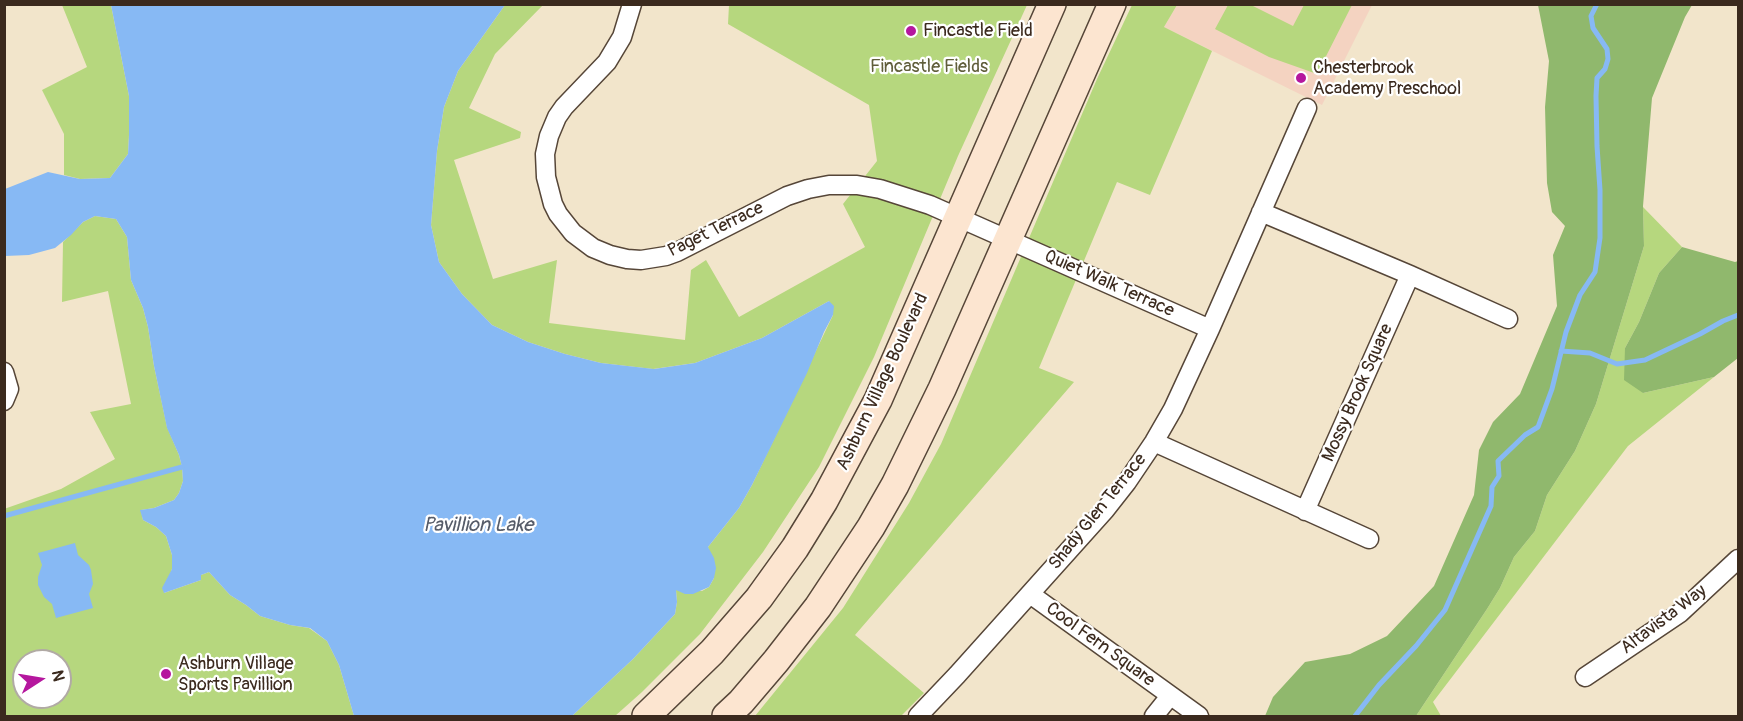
<!DOCTYPE html>
<html>
<head>
<meta charset="utf-8">
<style>
	body { margin:0 }
	#map { position:relative; width:1743px; height:721px; overflow:hidden; background:#f2e5cb; font-family:Pangolin,sans-serif }
	canvas { display:block }
	.frame { position:absolute; inset:0; border:6px solid #3b2a1e; pointer-events:none }
	.north { position:absolute; left:12px; top:649px; width:60px; height:60px; box-sizing:border-box; background:#fff; border:2px solid #b1aaa5; border-radius:50%; rotate:78deg; font-size:16px; font-weight:700; line-height:24px; text-align:center; color:#3b2a1e }
	.north::after { content:''; display:block; margin:auto; width:21px; height:27px; background:#b5179e; clip-path:polygon(50% 0,100% 100%,50% 72%,0 100%) }
</style>
</head>
<body>
<div id="map">
<canvas width="1743" height="721"></canvas>
<div class="frame"></div>
<div class="north">N</div>
</div>
<script>
const ctx = document.querySelector('canvas').getContext('2d');
ctx.lineJoin = 'round';
function paint(path, color) { ctx.fillStyle = color; ctx.fill(path, 'evenodd'); }
const poly = rows => new Path2D(rows.map(r => 'M' + r).join(''));
function stroke(path, color, width, dash) { ctx.strokeStyle = color; ctx.lineWidth = width; ctx.lineCap = dash ? 'butt' : 'round'; ctx.setLineDash(dash || []); ctx.stroke(path); }
function label(font, color, halo, rows, align = 'center') {
  ctx.font = font + ' Pangolin,sans-serif'; ctx.lineWidth = 4.5; ctx.setLineDash([]); ctx.textBaseline = 'middle'; ctx.strokeStyle = halo; ctx.fillStyle = color; for (const [text, x, y, turn = 0] of rows) {
    ctx.save(); ctx.translate(x, y); ctx.rotate((+turn || 0) * Math.PI / 180); ctx.textAlign = isNaN(turn) ? turn : align; if (halo) ctx.strokeText(text, 0, 0); ctx.fillText(text, 0, 0); ctx.restore();
  }
}
paint(poly([
	[1177,5,1372,5,1322,105,1164,27]
]), '#f4d3c1');
paint(poly([
	[62,5,111,5,129,96,129,135,128,154,110,178,80,179,64,175,64,134,42,90,87,67],
	[505,5,543,5,495,54,469,108,521,132,520,138,454,160,493,279,557,260,549,323,685,340,691,270,706,260,739,317,865,247,843,204,877,161,869,105,728,24,729,5,1027,5,958,156,874,357,819,467,763,552,700,634,642,692,615,716,572,716,633,659,675,614,677,602,676,590,702,591,709,587,714,578,708,547,739,508,752,485,833,315,829,301,762,338,695,363,653,369,601,363,565,354,528,342,492,325,462,294,439,262,431,225,437,151,444,107,458,71],
	[1132,5,1177,5,1164,27,1212,51,1150,195,1117,182,1039,368,1074,382,855,635,924,693,901,716,755,716,843,608,909,503,941,444,1097,79],
	[1228,5,1251,5,1293,26,1304,5,1352,5,1317,74,1269,57,1215,29],
	[1643,207,1682,247,1659,273,1639,322,1625,348,1643,393,1714,377,1628,446,1433,702,1441,716,1416,716,1487,609,1500,588,1514,557,1535,531,1547,495,1575,451,1596,404,1644,246],
	[95,216,116,219,127,237,131,280,143,308,148,327,154,366,167,427,179,455,182,467,183,481,179,493,174,500,154,508,141,510,143,520,156,527,166,536,172,555,172,569,164,593,201,580,201,575,209,572,230,595,246,605,260,616,290,625,309,628,327,641,339,665,354,716,5,716,4,509,61,489,115,459,90,412,131,404,108,291,62,302,63,242,83,222],
	[24,661,60,661,60,697,24,697]
]), '#b6d77e');
paint(poly([
	[1538,5,1692,5,1685,17,1652,98,1643,206,1644,246,1596,404,1575,451,1547,495,1535,531,1514,557,1500,588,1487,609,1416,716,1265,716,1273,697,1305,662,1350,654,1387,636,1434,586,1474,495,1479,450,1493,422,1520,394,1557,306,1553,255,1565,226,1552,212,1547,183,1545,107,1549,61],
	[1682,247,1735,262,1738,261,1738,358,1714,377,1643,393,1624,380,1625,348,1639,322,1659,273]
]), '#90b86d');
paint(poly([
	[111,5,505,5,458,71,444,107,437,151,431,225,439,262,462,294,492,325,528,342,565,354,601,363,654,369,695,363,762,338,829,301,834,306,833,315,824,332,807,373,752,485,739,508,708,547,714,558,716,568,714,578,709,587,693,594,685,594,676,590,677,602,675,614,633,659,572,716,354,716,339,665,327,641,310,628,290,625,260,616,246,605,230,595,209,572,201,575,201,580,164,593,162,588,172,569,172,555,166,536,156,527,143,520,140,510,154,508,174,500,179,493,183,481,182,467,179,455,167,428,154,366,148,327,143,308,131,280,127,237,116,219,95,216,83,222,71,235,55,248,29,255,5,256,5,189,48,172,80,179,110,178,128,154,129,135,129,96],
	[75,543,78,555,89,565,91,570,93,584,89,594,93,608,56,618,52,604,44,597,38,585,38,577,42,565,38,553]
]), '#87b9f4');
stroke(poly([
	[1561,351,1590,353,1617,364,1645,360,1700,334,1723,321,1738,315],
	[4,516,182,467],
	[1355,716,1379,685,1416,646,1445,610,1491,506,1492,487,1499,476,1498,461,1525,435,1538,427,1552,389,1566,332,1580,295,1595,272,1600,238,1600,190,1597,146,1596,96,1597,78,1605,69,1608,59,1607,49,1593,28,1591,16,1597,4]
]), '#87b9f4', 5);
const street = poly([
	[632,4,622,37,607,62,564,107,557,117,549,136,545,154,546,177,553,204,558,214,573,233,593,248,610,255,627,259,641,260,666,256,677,252,787,196,808,189,829,185,857,185,880,189,930,205,1210,329],
	[1261,212,1410,275,1508,319],
	[4,372,9,389,4,401],
	[1154,442,1369,539],
	[1305,511,1410,275],
	[1030,594,1199,716],
	[1585,677,1680,613,1738,559],
	[918,716,957,675,1105,510,1127,482,1154,442,1173,409,1210,329,1307,108],
	[1154,716,1170,696]
]);
const secondary = poly([
	[646,716,712,652,759,598,795,548,824,501,878,400,1052,4],
	[726,716,741,702,776,661,818,607,871,527,895,485,942,389,1112,4]
]);
stroke(street, '#564638', 21);
stroke(secondary, '#564638', 30);
stroke(street, '#fff', 18);
stroke(secondary, '#fce5d0', 27);
for (const [x, y, r, color] of [
	[911,31,6,"#b5179e"],
	[1301,78,6,"#b5179e"],
	[166,674,6,"#b5179e"]
]) { const dot = new Path2D(); dot.arc(x, y, r, 0, 2 * Math.PI); ctx.fillStyle = color; ctx.fill(dot); stroke(dot, '#fff', 2); }
label('18px', '#3b2a1e', '#fff', [
	["Fincastle Field",923,31],
	["Chesterbrook",1313,68],
	["Academy Preschool",1313,89],
	["Ashburn Village",178,664],
	["Sports Pavillion",178,685]
], 'left');
label('18px', '#605e3b', '#fff', [
	["Fincastle Fields",929,67]
]);
label('18px', '#3b2a1e', '#fff', [
	["Paget Terrace",716,230,-26],
	["Quiet Walk Terrace",1109,284,24],
	["Ashburn Village Boulevard",883,382,-65],
	["Mossy Brook Square",1358,393,-66],
	["Shady Glen Terrace",1098,512,-51],
	["Altavista Way",1664,620,-37],
	["Cool Fern Square",1100,645,36]
]);
label('italic 20px', '#565c69', '#fff', [
	["Pavillion Lake",478,526]
]);
</script>
</body>
</html>
